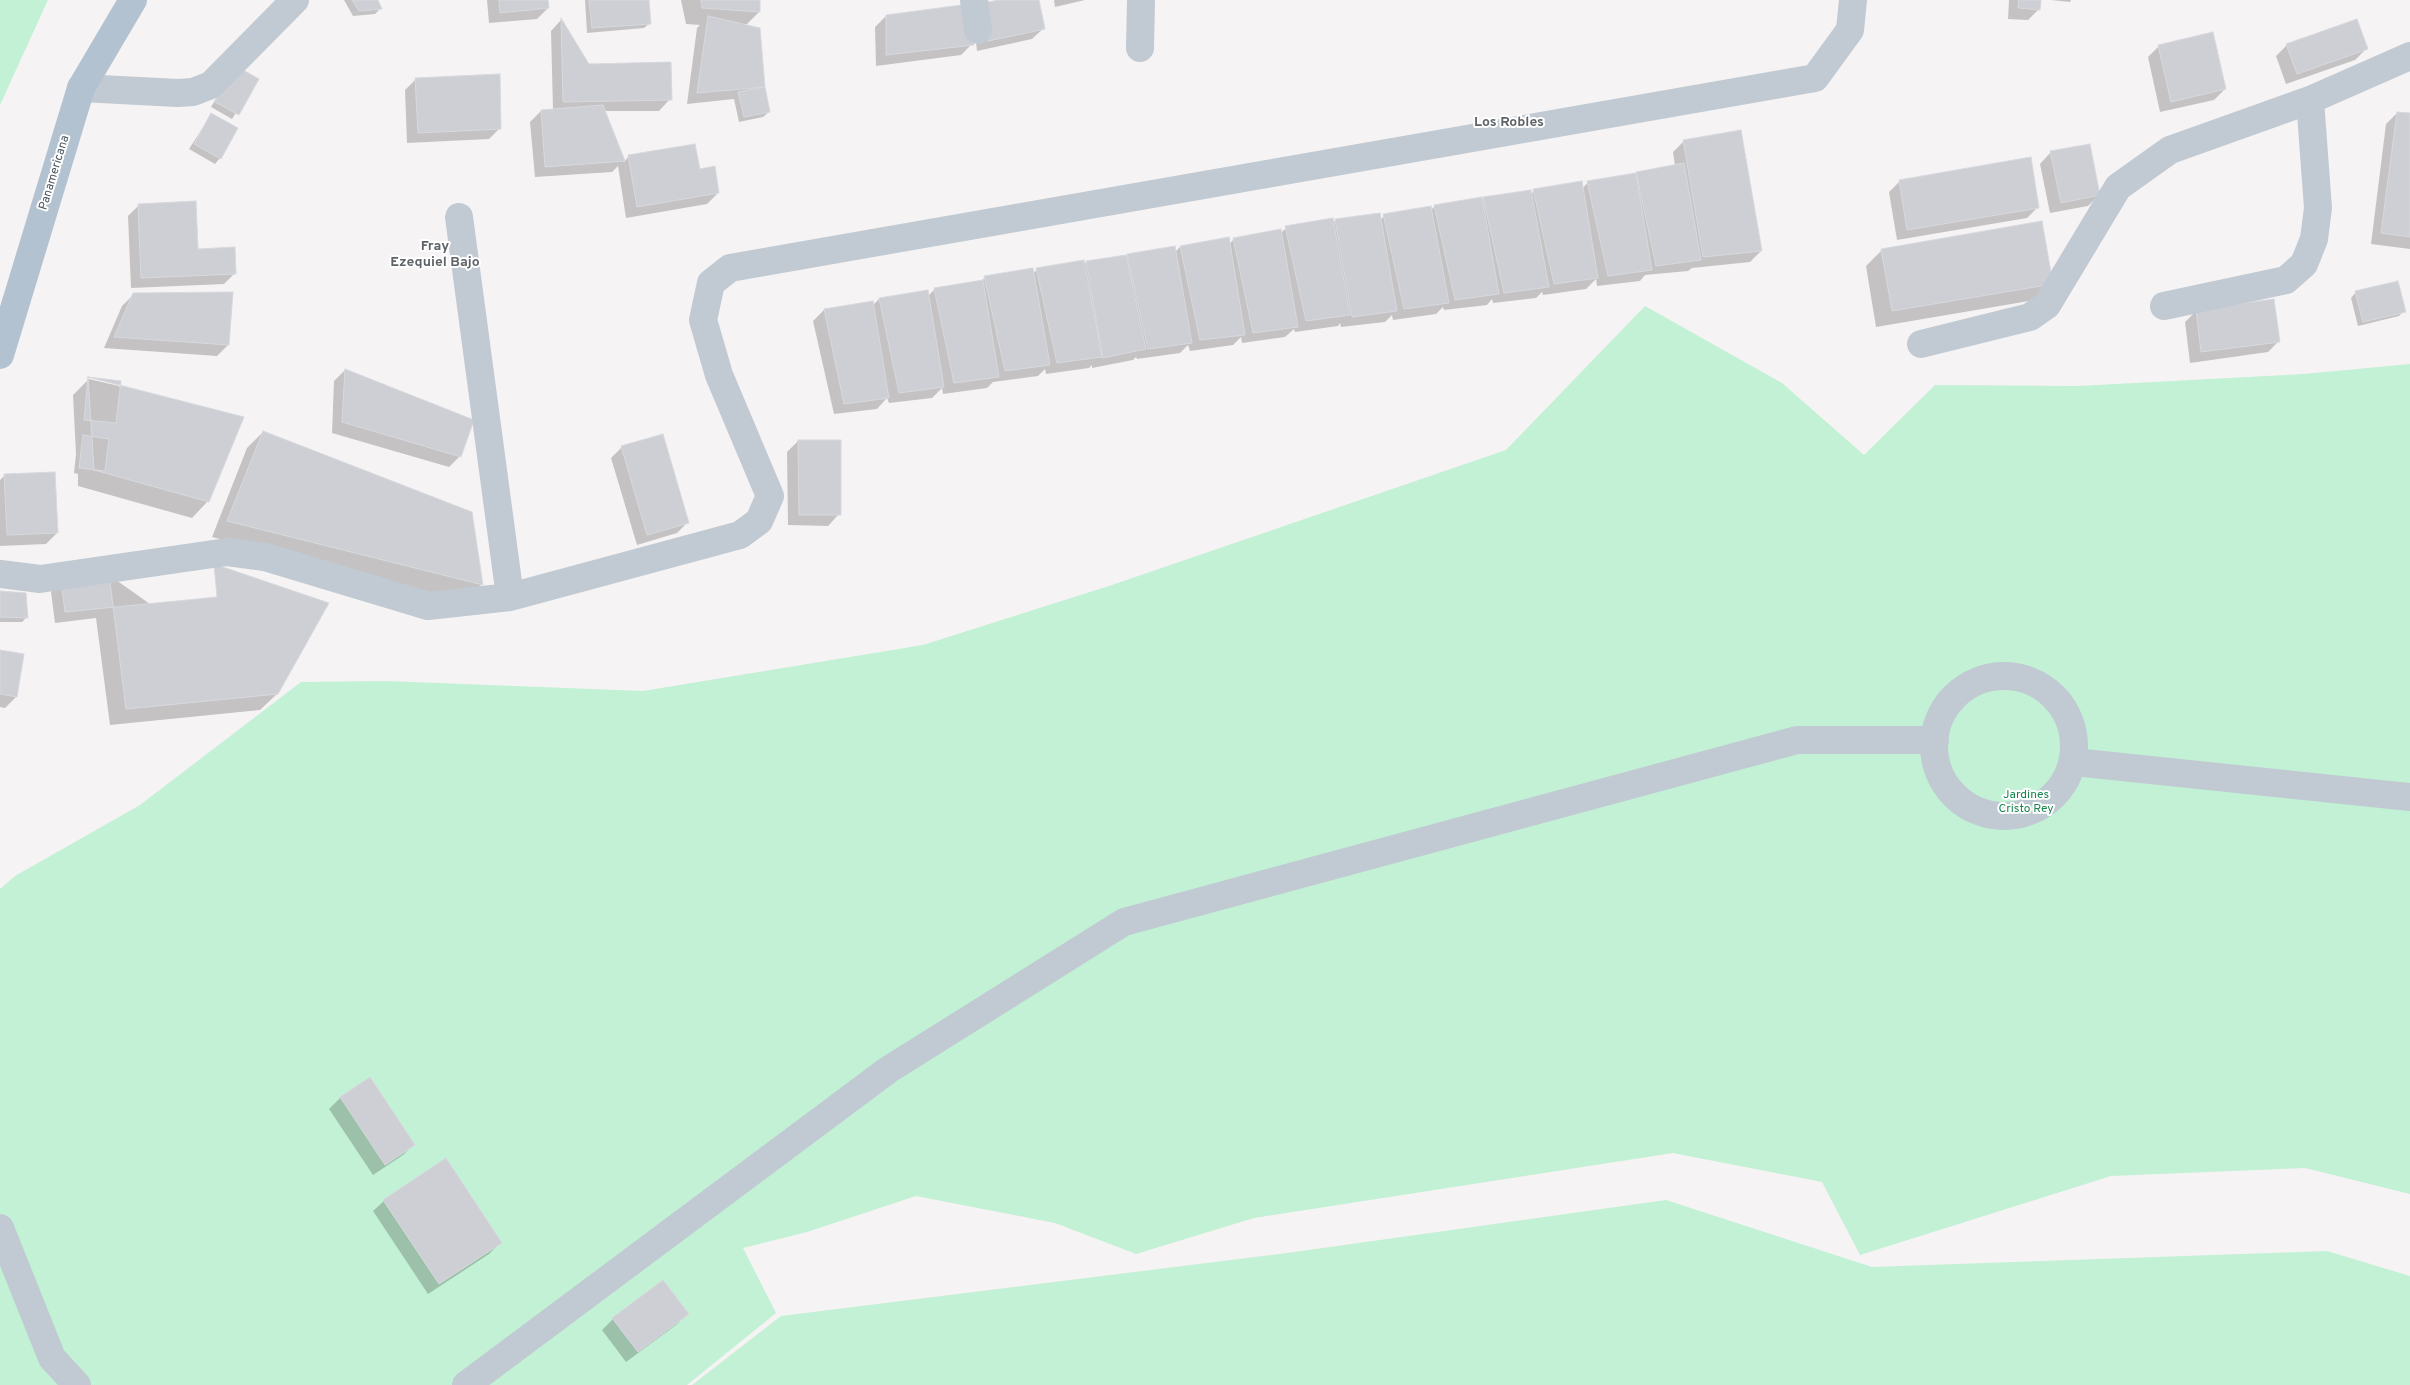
<!DOCTYPE html>
<html>
<head>
<meta charset="utf-8">
<style>
	body { margin:0 }
	canvas { display:block; background:#f5f3f3 }
</style>
</head>
<body>
<canvas width="2410" height="1385"></canvas>
<script>
const ctx = document.querySelector('canvas').getContext('2d');
ctx.lineJoin = 'round';
function paint(path, color) { ctx.fillStyle = color; ctx.fill(path, 'evenodd'); }
const poly = rows => new Path2D(rows.map(r => 'M' + r).join(''));
function stroke(path, color, width, dash) { ctx.strokeStyle = color; ctx.lineWidth = width; ctx.lineCap = dash ? 'butt' : 'round'; ctx.setLineDash(dash || []); ctx.stroke(path); }
function label(font, color, halo, rows, align = 'center') {
  ctx.font = font + ' Overpass,sans-serif'; ctx.lineWidth = 4; ctx.setLineDash([]); ctx.textBaseline = 'middle'; ctx.strokeStyle = halo; ctx.fillStyle = color; for (const [text, x, y, turn = 0] of rows) {
    ctx.save(); ctx.translate(x, y); ctx.rotate((+turn || 0) * Math.PI / 180); ctx.textAlign = isNaN(turn) ? turn : align; if (halo) ctx.strokeText(text, 0, 0); ctx.fillText(text, 0, 0); ctx.restore();
  }
}
paint(poly([
	[0,0,48,0,0,105],
	[1645,306,1782,383,1864,455,1935,385,2078,386,2304,374,2410,364,2410,1194,2305,1168,2111,1176,1860,1255,1822,1182,1673,1153,1254,1218,1136,1254,1055,1223,916,1196,807,1232,743,1248,776,1313,687,1385,0,1385,0,889,15,876,140,805,301,682,386,681,643,691,923,645,1112,585,1506,450],
	[1666,1200,1872,1267,2327,1251,2410,1276,2410,1385,692,1385,781,1316,1287,1253]
]), '#c3f1d5');
paint(poly([
	[344,0,376,0,380,9,375,14,353,16],
	[487,0,547,0,548,8,537,19,489,23],
	[585,0,648,0,650,23,644,28,587,33],
	[681,0,759,0,759,12,745,26,769,112,763,117,739,122,734,99,687,104,697,28,700,25,686,24],
	[1007,0,1038,0,1044,28,1032,39,977,51,973,15],
	[1054,0,1085,0,1055,7],
	[2009,0,2039,0,2039,9,2028,20,2008,19],
	[2051,0,2071,0,2070,2],
	[886,16,972,44,961,55,876,66,875,27],
	[561,20,588,65,670,99,659,111,604,111,624,162,629,156,699,170,718,193,707,204,626,218,618,166,612,172,535,177,530,122,541,111,553,110,551,31],
	[2287,45,2366,49,2355,60,2286,84,2276,56],
	[2159,46,2225,89,2214,100,2160,112,2148,57],
	[231,72,258,79,232,119,211,107],
	[416,79,500,128,489,139,407,143,405,90],
	[2397,113,2410,114,2410,249,2371,244,2386,124],
	[211,115,220,158,215,164,189,149],
	[1684,141,1761,251,1750,262,1692,268,1688,271,1645,275,1640,281,1597,286,1596,279,1586,289,1543,295,1542,292,1536,298,1493,303,1492,299,1487,305,1444,310,1443,307,1436,314,1393,320,1392,315,1385,322,1341,327,1340,323,1338,326,1295,332,1294,329,1285,337,1242,343,1241,337,1233,345,1190,351,1188,345,1180,353,1137,359,1136,357,1133,360,1092,368,1092,365,1089,368,1046,374,1045,369,1038,376,993,382,987,388,943,394,942,388,932,398,889,403,887,398,877,409,834,414,813,321,824,310,872,306,879,299,928,296,934,290,981,282,985,277,1032,274,1037,270,1084,265,1086,262,1125,258,1128,255,1175,252,1180,247,1229,244,1234,239,1281,233,1286,228,1379,215,1380,220,1384,216,1431,210,1435,206,1530,191,1531,194,1534,191,1582,189,1588,182,1675,166,1673,152],
	[2051,152,2099,195,2088,206,2050,213,2040,164],
	[1900,181,2038,207,2027,218,1897,240,1889,192],
	[139,205,197,250,235,273,224,284,131,288,128,216],
	[1882,250,2052,283,2035,300,1876,327,1866,266],
	[2356,292,2404,311,2399,316,2358,326,2351,298],
	[134,294,228,345,217,356,104,348,122,306],
	[2196,311,2279,341,2268,352,2190,363,2185,322],
	[345,370,460,456,449,467,332,433,334,381],
	[89,379,119,386,208,501,192,518,78,486,78,474,74,473,76,454,73,395],
	[263,432,470,512,481,585,465,601,212,537,247,448],
	[798,441,839,514,828,526,788,525,787,452],
	[622,447,688,522,677,533,637,545,611,458],
	[5,475,57,533,46,544,0,546,0,480],
	[109,575,277,694,260,710,110,725,96,618,55,623,51,592,62,581],
	[0,592,27,617,22,622,0,622],
	[0,651,16,697,5,708,0,707],
	[370,1079,414,1144,403,1155,373,1175,329,1109,340,1098],
	[384,1201,500,1243,489,1254,428,1294,373,1211],
	[687,1314,676,1325,626,1362,602,1330,613,1319]
]), '#0003');
const building = poly([
	[352,0,378,0,382,9,359,11,352,0],
	[499,0,548,0,549,8,500,13,499,0],
	[589,0,649,0,651,24,592,28,589,0],
	[701,0,760,0,760,12,702,8,701,0],
	[999,0,1039,0,1045,29,988,41,983,3,999,0],
	[2019,0,2041,0,2040,10,2018,8,2019,0],
	[969,4,974,45,886,55,886,15,969,4],
	[708,16,760,28,765,87,697,93,708,16],
	[561,18,589,64,671,62,672,100,563,102,561,18],
	[2357,19,2368,49,2297,74,2286,44,2357,19],
	[2213,32,2226,89,2171,102,2158,45,2213,32],
	[236,66,259,79,239,115,215,102,236,66],
	[500,74,501,129,418,133,415,78,500,74],
	[765,87,770,112,744,117,738,92,765,87],
	[603,105,625,161,545,167,541,110,603,105],
	[2397,112,2410,113,2410,237,2381,233,2397,112],
	[211,113,238,128,221,159,194,144,211,113],
	[1741,130,1762,251,1703,257,1683,140,1741,130],
	[695,144,700,169,715,166,719,193,637,207,628,155,695,144],
	[2090,144,2100,195,2061,203,2050,151,2090,144],
	[2031,157,2039,208,1907,230,1899,180,2031,157],
	[1684,163,1701,260,1656,266,1636,172,1684,163],
	[1636,173,1652,270,1608,276,1587,181,1636,173],
	[1582,181,1598,278,1554,284,1533,189,1582,181],
	[1531,190,1549,287,1504,293,1483,197,1531,190],
	[1482,197,1499,294,1455,300,1434,205,1482,197],
	[196,201,198,249,235,247,236,274,141,278,138,204,196,201],
	[1431,206,1449,303,1404,309,1383,214,1431,206],
	[1380,213,1397,311,1352,317,1335,219,1380,213],
	[1333,218,1350,315,1306,321,1285,226,1333,218],
	[2042,221,2053,284,1892,311,1881,249,2042,221],
	[1281,229,1298,327,1253,333,1233,238,1281,229],
	[1229,237,1245,335,1200,340,1180,246,1229,237],
	[1175,246,1192,343,1148,349,1127,254,1175,246],
	[1126,255,1146,349,1103,358,1086,261,1126,255],
	[1084,260,1102,357,1057,363,1036,268,1084,260],
	[1033,268,1050,365,1005,371,984,276,1033,268],
	[983,280,999,377,954,383,934,288,983,280],
	[2398,281,2406,312,2363,322,2355,291,2398,281],
	[928,290,944,387,899,393,879,298,928,290],
	[233,292,229,345,114,337,133,293,233,292],
	[2274,299,2280,342,2201,352,2196,310,2274,299],
	[873,301,889,398,844,404,824,309,873,301],
	[345,369,474,420,461,457,342,422,345,369],
	[88,377,121,381,116,423,84,420,88,377],
	[88,377,244,417,209,502,94,470,88,377],
	[263,431,472,512,483,585,227,521,263,431],
	[663,434,689,523,647,535,621,446,663,434],
	[83,435,109,439,105,471,79,468,83,435],
	[798,440,841,440,841,515,799,515,798,440],
	[55,472,58,533,7,535,4,474,55,472],
	[214,564,217,597,65,612,61,580,214,564],
	[214,564,329,603,278,694,126,709,109,574,214,564],
	[0,591,26,593,28,618,0,617,0,591],
	[0,650,24,654,17,697,0,694,0,650],
	[370,1077,415,1145,385,1165,340,1097,370,1077],
	[446,1158,502,1243,439,1284,383,1200,446,1158],
	[663,1280,689,1314,638,1352,612,1318,663,1280]
]);
paint(building, '#cdcfd5');
stroke(building, '#d7d9de', 1);
stroke(poly([
	[974,0,978,30],
	[1140,48,1141,0],
	[81,88,178,93,193,92,211,85,295,0],
	[459,217,510,597],
	[2164,306,2286,280,2304,264,2314,239,2318,208,2310,100],
	[1921,344,2030,317,2047,305,2118,187,2170,150,2310,100,2410,56],
	[0,574,40,579,227,552,265,557,428,606,510,597,740,535,759,521,770,496,719,375,703,320,711,283,730,268,1815,78,1850,30,1853,0],
	'1934 746a70 70 0 1 1 140 0a70 70 0 1 1-140 0Z',
	[2074,762,2410,797],
	[0,1228,52,1358,77,1385],
	[466,1385,888,1070,1124,922,1797,740,1935,740]
]), '#c1cad2', 28);
stroke(poly([
	[0,355,81,88,133,0]
]), '#b3c2d1', 28);
label('12px', '#4a5661', '#fff', [
	["Panamericana",55,173,-73]
]);
label('12px', '#17864f', '#fff', [
	["Jardines",2026,796],
	["Cristo Rey",2026,810]
]);
label('bold 14px', '#5f6368', '#fff', [
	["Los Robles",1509,123],
	["Fray",435,247],
	["Ezequiel Bajo",435,263]
]);
</script>
</body>
</html>
